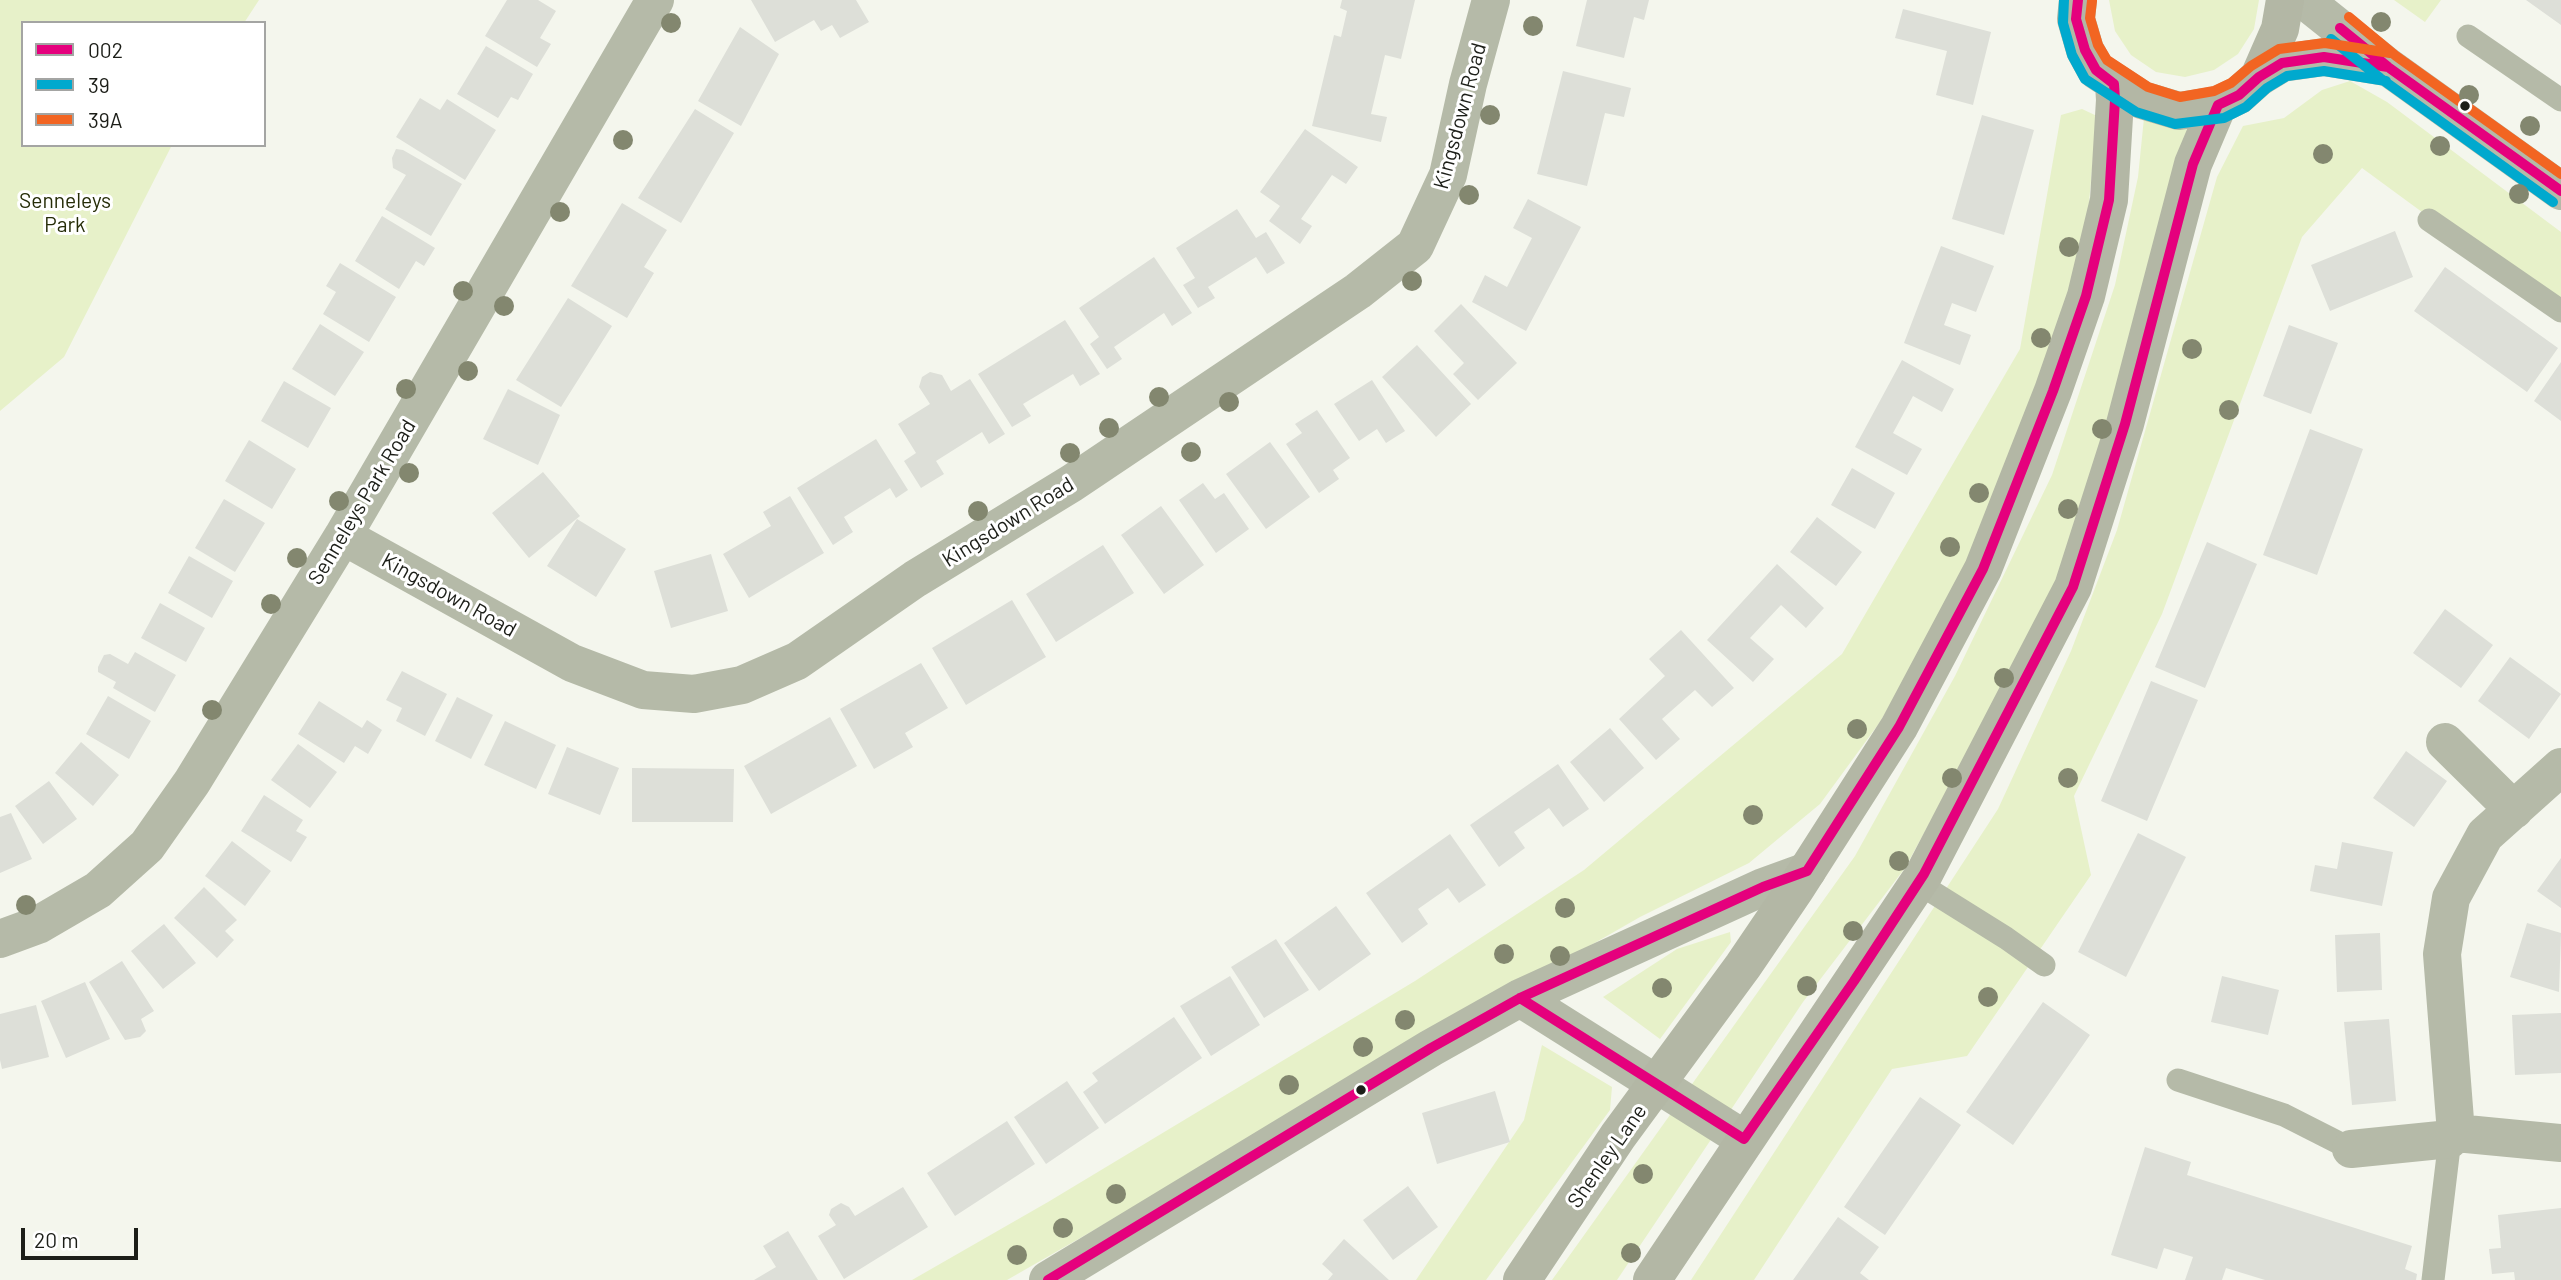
<!DOCTYPE html>
<html>
<head>
<meta charset="utf-8">
<style>
	body { margin:0 }
	#map { position:relative; width:2561px; height:1280px; overflow:hidden; background:#f4f6ed; font-family:Barlow,sans-serif }
	canvas { display:block }
	.legend { position:absolute; left:21px; top:21px; width:245px; height:126px; box-sizing:border-box; background:#fff; border:2px solid #a4a5a3; margin:0; padding:9px 12px; list-style:none; font-size:21px; color:#1c1e18 }
	.legend li { display:flex; align-items:center; gap:14px; height:35px }
	.legend b { width:35px; border:2px solid #a4a5a3 }
	.scale { position:absolute; left:21px; top:1228px; width:117px; height:32px; box-sizing:border-box; border:4px solid #1c1e18; border-top:0; padding-left:9px; font-size:21px; line-height:24px; white-space:nowrap; color:#1c1e18; -webkit-text-stroke:5px #fff; paint-order:stroke }
</style>
</head>
<body>
<div id="map">
<canvas width="2561" height="1280"></canvas>
<ul class="legend">
<li><b style="height:9px;background:#e5007d"></b>002</li>
<li><b style="height:9px;background:#00a9ce"></b>39</li>
<li><b style="height:9px;background:#f26522"></b>39A</li>
</ul>
<div class="scale">20 m</div>
</div>
<script>
const ctx = document.querySelector('canvas').getContext('2d');
ctx.lineJoin = 'round';
function paint(path, color) { ctx.fillStyle = color; ctx.fill(path, 'evenodd'); }
const poly = rows => new Path2D(rows.map(r => 'M' + r).join(''));
function stroke(path, color, width, dash) { ctx.strokeStyle = color; ctx.lineWidth = width; ctx.lineCap = dash ? 'butt' : 'round'; ctx.setLineDash(dash || []); ctx.stroke(path); }
function label(font, color, halo, rows, align = 'center') {
  ctx.font = font + ' Barlow,sans-serif'; ctx.lineWidth = 6; ctx.setLineDash([]); ctx.textBaseline = 'middle'; ctx.strokeStyle = halo; ctx.fillStyle = color; for (const [text, x, y, turn = 0] of rows) {
    ctx.save(); ctx.translate(x, y); ctx.rotate((+turn || 0) * Math.PI / 180); ctx.textAlign = isNaN(turn) ? turn : align; if (halo) ctx.strokeText(text, 0, 0); ctx.fillText(text, 0, 0); ctx.restore();
  }
}
paint(poly([
	[0,0,259,0,244,23,23,23,23,145,172,145,64,357,0,411],
	[2109,0,2259,0,2254,29,2238,54,2214,70,2185,77,2156,72,2131,55,2115,31],
	[2394,0,2441,0,2425,22],
	[2350,81,2387,102,2561,232,2561,314,2362,168,2302,237,2162,614,2074,796,2091,875,1967,1056,1892,1069,1754,1280,1691,1280,1998,809,2071,651,2117,530,2217,177,2243,126,2284,118,2322,90],
	[2082,109,2097,116,2087,224,2053,364,1971,565,1880,722,1820,804,1749,863,1640,917,1007,1280,912,1280,1048,1202,1415,981,1584,870,1842,654,2020,349,2061,115],
	[2144,118,2189,124,2067,570,1905,868,1803,1002,1617,1280,1552,1280,1855,856,1955,676,2052,475,2115,285,2138,177],
	[1730,932,1731,942,1660,1039,1603,997,1677,949],
	[1542,1045,1612,1087,1610,1110,1486,1280,1416,1280,1524,1120]
]), '#e7f1c9');
paint(poly([
	[507,0,538,0,556,11,540,38,551,44,537,67,485,36],
	[751,0,856,0,869,22,840,38,832,25,821,31,814,20,775,42],
	[1342,0,1415,0,1401,59,1385,55,1371,114,1387,117,1381,142,1312,126,1334,35,1341,37,1347,11,1340,8],
	[1587,0,1649,0,1644,20,1634,17,1624,58,1576,46],
	[2526,0,2561,0,2561,25],
	[1903,9,1991,32,1973,105,1936,95,1947,51,1895,38],
	[740,27,779,54,741,126,698,101],
	[486,46,533,74,518,100,511,97,498,118,457,94],
	[1563,71,1631,88,1624,117,1605,113,1587,186,1537,174],
	[420,98,440,110,447,99,496,130,465,180,396,137],
	[695,109,734,133,681,223,638,198],
	[1982,115,2034,130,2004,235,1952,219],
	[1305,129,1358,167,1346,184,1332,175,1301,219,1312,226,1300,244,1269,221,1280,206,1260,192],
	[396,149,403,150,462,184,431,236,385,209,406,175,393,168,392,158],
	[1528,199,1581,227,1526,331,1472,302,1485,275,1507,287,1532,238,1513,228],
	[622,203,667,230,644,267,654,273,627,318,571,286],
	[1237,209,1256,238,1266,232,1285,263,1267,274,1256,257,1208,287,1215,298,1198,308,1183,285,1195,278,1176,248],
	[382,216,435,248,424,266,416,261,399,289,355,261],
	[2395,231,2413,277,2330,311,2311,265],
	[1941,246,1994,266,1976,312,1952,303,1944,325,1971,335,1960,365,1904,343],
	[1154,257,1192,313,1172,326,1164,313,1114,347,1122,359,1107,369,1090,344,1099,337,1079,308],
	[340,263,396,297,369,342,323,314,336,292,326,286],
	[2445,267,2558,348,2527,392,2414,311],
	[568,298,612,326,561,407,516,380],
	[1461,304,1517,363,1478,400,1453,374,1464,363,1434,331],
	[1065,320,1100,374,1080,386,1073,374,1023,404,1031,416,1012,427,978,374],
	[320,324,364,352,335,396,292,369],
	[2289,325,2338,343,2311,414,2263,396],
	[1417,345,1471,404,1436,437,1382,377],
	[1902,360,1954,389,1942,412,1913,396,1893,433,1922,449,1907,475,1855,447],
	[2561,362,2561,421,2534,401],
	[930,372,942,375,951,391,970,379,1005,434,989,444,982,432,936,461,944,474,921,488,904,461,916,453,898,424,930,404,919,387,922,377],
	[1372,380,1405,431,1386,443,1377,429,1359,441,1334,404],
	[284,381,331,408,308,448,261,421],
	[508,389,560,415,538,465,483,439],
	[1317,410,1350,458,1333,470,1339,479,1319,493,1286,444,1302,433,1295,424],
	[2310,429,2363,449,2317,575,2263,555],
	[876,439,908,490,896,498,890,488,844,517,853,532,833,545,797,488],
	[249,440,296,469,272,509,225,481],
	[1270,442,1310,497,1266,529,1226,474],
	[1852,468,1895,493,1875,529,1831,505],
	[543,472,580,516,529,558,492,513],
	[1203,483,1215,499,1224,493,1249,529,1216,553,1179,500],
	[790,496,824,553,749,598,723,554,771,526,763,512],
	[224,499,265,523,235,572,195,548],
	[1161,506,1204,565,1164,594,1121,535],
	[1817,517,1862,552,1836,586,1790,552],
	[577,519,626,549,596,597,547,566],
	[2207,542,2257,564,2205,688,2155,667],
	[1103,545,1134,593,1056,642,1026,594],
	[711,554,728,611,671,628,654,571],
	[189,556,233,581,212,618,168,593],
	[1777,564,1824,608,1806,628,1781,605,1750,638,1774,659,1753,682,1707,640],
	[1012,600,1046,657,966,705,932,648],
	[160,603,205,628,186,662,141,638],
	[2445,609,2493,645,2461,688,2413,653],
	[1681,630,1734,688,1712,707,1695,690,1662,719,1680,739,1656,760,1619,719,1665,676,1649,659],
	[135,652,176,675,155,712,113,688,116,682,98,672,98,667,104,655,110,654,128,664],
	[2510,657,2561,694,2529,739,2478,701],
	[921,663,948,708,905,733,913,747,874,769,840,709],
	[402,671,447,694,425,736,396,721,402,708,386,700],
	[2151,681,2198,700,2147,821,2101,801],
	[108,696,151,721,129,759,86,734],
	[457,697,493,715,471,759,435,741],
	[319,701,362,728,367,720,382,730,368,754,355,746,344,763,298,734],
	[830,717,857,766,771,814,744,766],
	[505,721,556,745,536,789,484,765],
	[1610,728,1644,768,1604,802,1570,762],
	[81,742,119,775,93,806,55,773],
	[298,744,337,772,310,808,271,780],
	[567,747,619,768,600,815,548,794],
	[2406,751,2447,781,2414,827,2373,798],
	[1558,764,1589,809,1563,827,1549,808,1514,832,1525,848,1499,867,1470,825],
	[632,768,734,769,733,822,632,822],
	[49,781,77,819,43,844,15,806],
	[264,795,303,820,296,831,307,837,291,862,241,831],
	[11,813,32,859,0,873,0,817],
	[2138,833,2186,857,2126,977,2078,952],
	[1450,834,1486,885,1459,903,1448,888,1418,909,1428,924,1402,943,1366,893],
	[232,841,271,871,245,906,205,876],
	[2342,842,2393,852,2382,906,2310,891,2315,865,2337,869],
	[2561,858,2561,908,2537,891],
	[204,887,237,920,225,931,234,940,217,958,174,918],
	[1336,906,1371,954,1319,991,1284,943],
	[2527,923,2561,933,2559,992,2510,977],
	[164,924,196,963,163,989,131,951],
	[2380,933,2382,990,2337,992,2335,935],
	[1276,939,1309,990,1264,1018,1231,967],
	[122,961,154,1011,141,1019,146,1031,140,1037,125,1040,89,982],
	[1230,976,1260,1025,1211,1056,1180,1006],
	[2222,976,2279,990,2268,1035,2211,1022],
	[85,982,110,1039,66,1058,41,1001],
	[2043,1002,2090,1035,2013,1145,1966,1112],
	[36,1005,49,1057,2,1069,0,1060,0,1014],
	[2561,1013,2561,1073,2515,1075,2512,1015],
	[1174,1017,1202,1058,1105,1124,1083,1092,1098,1081,1092,1073],
	[2389,1019,2396,1101,2352,1105,2344,1022],
	[1067,1081,1099,1128,1046,1164,1014,1117],
	[1495,1091,1510,1142,1437,1164,1422,1113],
	[1920,1097,1961,1125,1885,1235,1844,1207],
	[1007,1121,1035,1164,955,1216,927,1173],
	[2145,1147,2191,1162,2187,1175,2412,1246,2405,1269,2417,1274,2416,1280,2265,1280,2226,1268,2222,1280,2185,1280,2193,1257,2164,1248,2157,1269,2111,1255],
	[1408,1186,1438,1227,1393,1260,1363,1220],
	[903,1187,928,1227,844,1279,818,1236,836,1225,829,1215,831,1209,841,1203,849,1207,855,1216],
	[2561,1208,2561,1280,2515,1280,2514,1272,2492,1274,2489,1249,2501,1248,2498,1215],
	[1838,1217,1879,1247,1860,1273,1869,1280,1793,1280],
	[788,1231,818,1280,754,1280,776,1267,763,1246],
	[1344,1239,1389,1280,1328,1280,1333,1274,1322,1264]
]), '#dddfd8');
stroke(poly([
	[2468,36,2561,100],
	[2429,220,2561,311],
	[1918,883,2006,938,2044,965],
	[2178,1080,2284,1115,2351,1149],
	[2433,1280,2450,1139]
]), '#b5baa8', 23);
stroke(poly([
	[343,536,572,663,643,690,694,694,742,685,797,661,915,579,1072,483,1358,291,1415,246,1448,175,1468,84,1491,0],
	[2445,742,2514,810],
	[0,939,38,925,98,890,147,846,192,782,343,536,655,0],
	[2456,1133,2442,954,2451,898,2485,835,2561,767],
	[2351,1149,2450,1139,2456,1133,2561,1143]
]), '#b5baa8', 38);
stroke(poly([
	[2304,0,2388,67,2561,191],
	[2259,77,2282,63,2324,57,2386,67],
	[1520,998,1744,1139],
	[1048,1280,1431,1048,1520,998,1763,887,1807,871]
]), '#b5baa8', 38);
stroke(poly([
	[2078,0,2076,19,2085,50,2096,70,2142,100,2179,111,2218,105,2239,95,2259,77,2280,29,2285,0],
	[1522,1280,1618,1136,1743,966,1796,888,1899,727,1983,569,2053,391,2086,296,2109,200,2115,100,2114,84],
	[1652,1280,1924,874,2073,587,2125,424,2193,164,2218,105]
]), '#b3b7a5', 38);
stroke(poly([
	[2340,28,2388,67,2561,191],
	[1520,998,1744,1139,1854,981,1924,874,2073,587,2125,424,2193,164,2218,105,2239,95,2259,77,2282,63,2324,57,2388,67],
	[1048,1280,1431,1048,1520,998,1763,887,1807,871,1899,727,1983,569,2053,391,2086,296,2109,200,2115,100,2114,84,2096,70,2085,50,2076,19,2078,0]
]), '#e5007d', 10);
stroke(poly([
	[2064,0,2063,23,2072,55,2085,79,2136,112,2175,124,2224,118,2246,107,2267,88,2287,76,2324,71,2386,81],
	[2331,39,2380,78,2553,202]
]), '#00a9ce', 10);
stroke(poly([
	[2092,1,2090,18,2098,45,2107,60,2148,87,2180,97,2214,91,2231,83,2251,66,2279,49,2325,43,2390,53],
	[2349,17,2396,56,2561,174]
]), '#f26522', 10);
ctx.fillStyle = '#83876f';
for (const [x, y] of [
	[2381,22],
	[671,23],
	[1533,26],
	[2469,95],
	[1490,115],
	[2530,126],
	[623,140],
	[2440,146],
	[2323,154],
	[2519,194],
	[1469,195],
	[560,212],
	[2069,247],
	[1412,281],
	[463,291],
	[504,306],
	[2041,338],
	[2192,349],
	[468,371],
	[406,389],
	[1159,397],
	[1229,402],
	[2229,410],
	[1109,428],
	[2102,429],
	[1191,452],
	[1070,453],
	[409,473],
	[1979,493],
	[339,501],
	[2068,509],
	[978,511],
	[1950,547],
	[297,558],
	[271,604],
	[2004,678],
	[212,710],
	[1857,729],
	[1952,778],
	[2068,778],
	[1753,815],
	[1899,861],
	[26,905],
	[1565,908],
	[1853,931],
	[1504,954],
	[1560,956],
	[1807,986],
	[1662,988],
	[1988,997],
	[1405,1020],
	[1363,1047],
	[1289,1085],
	[1643,1174],
	[1116,1194],
	[1063,1228],
	[1631,1253],
	[1017,1255]
]) { ctx.beginPath(); ctx.arc(x, y, 10, 0, 2 * Math.PI); ctx.fill(); }
for (const [x, y, r, color] of [
	[2465,106,6,"#1c1e18"],
	[1361,1090,6,"#1c1e18"]
]) { const dot = new Path2D(); dot.arc(x, y, r, 0, 2 * Math.PI); ctx.fillStyle = color; ctx.fill(dot); stroke(dot, '#fff', 2.5); }
label('21px', '#1c1e18', '#fff', [
	["Kingsdown Road",1460,116,-75],
	["Senneleys Park Road",362,502,-59],
	["Kingsdown Road",1008,522,-32],
	["Kingsdown Road",449,595,29],
	["Shenley Lane",1607,1156,-55]
]);
label('21px', '#262d08', '#fff', [
	["Senneleys",65,201],
	["Park",65,225]
]);
</script>
</body>
</html>
